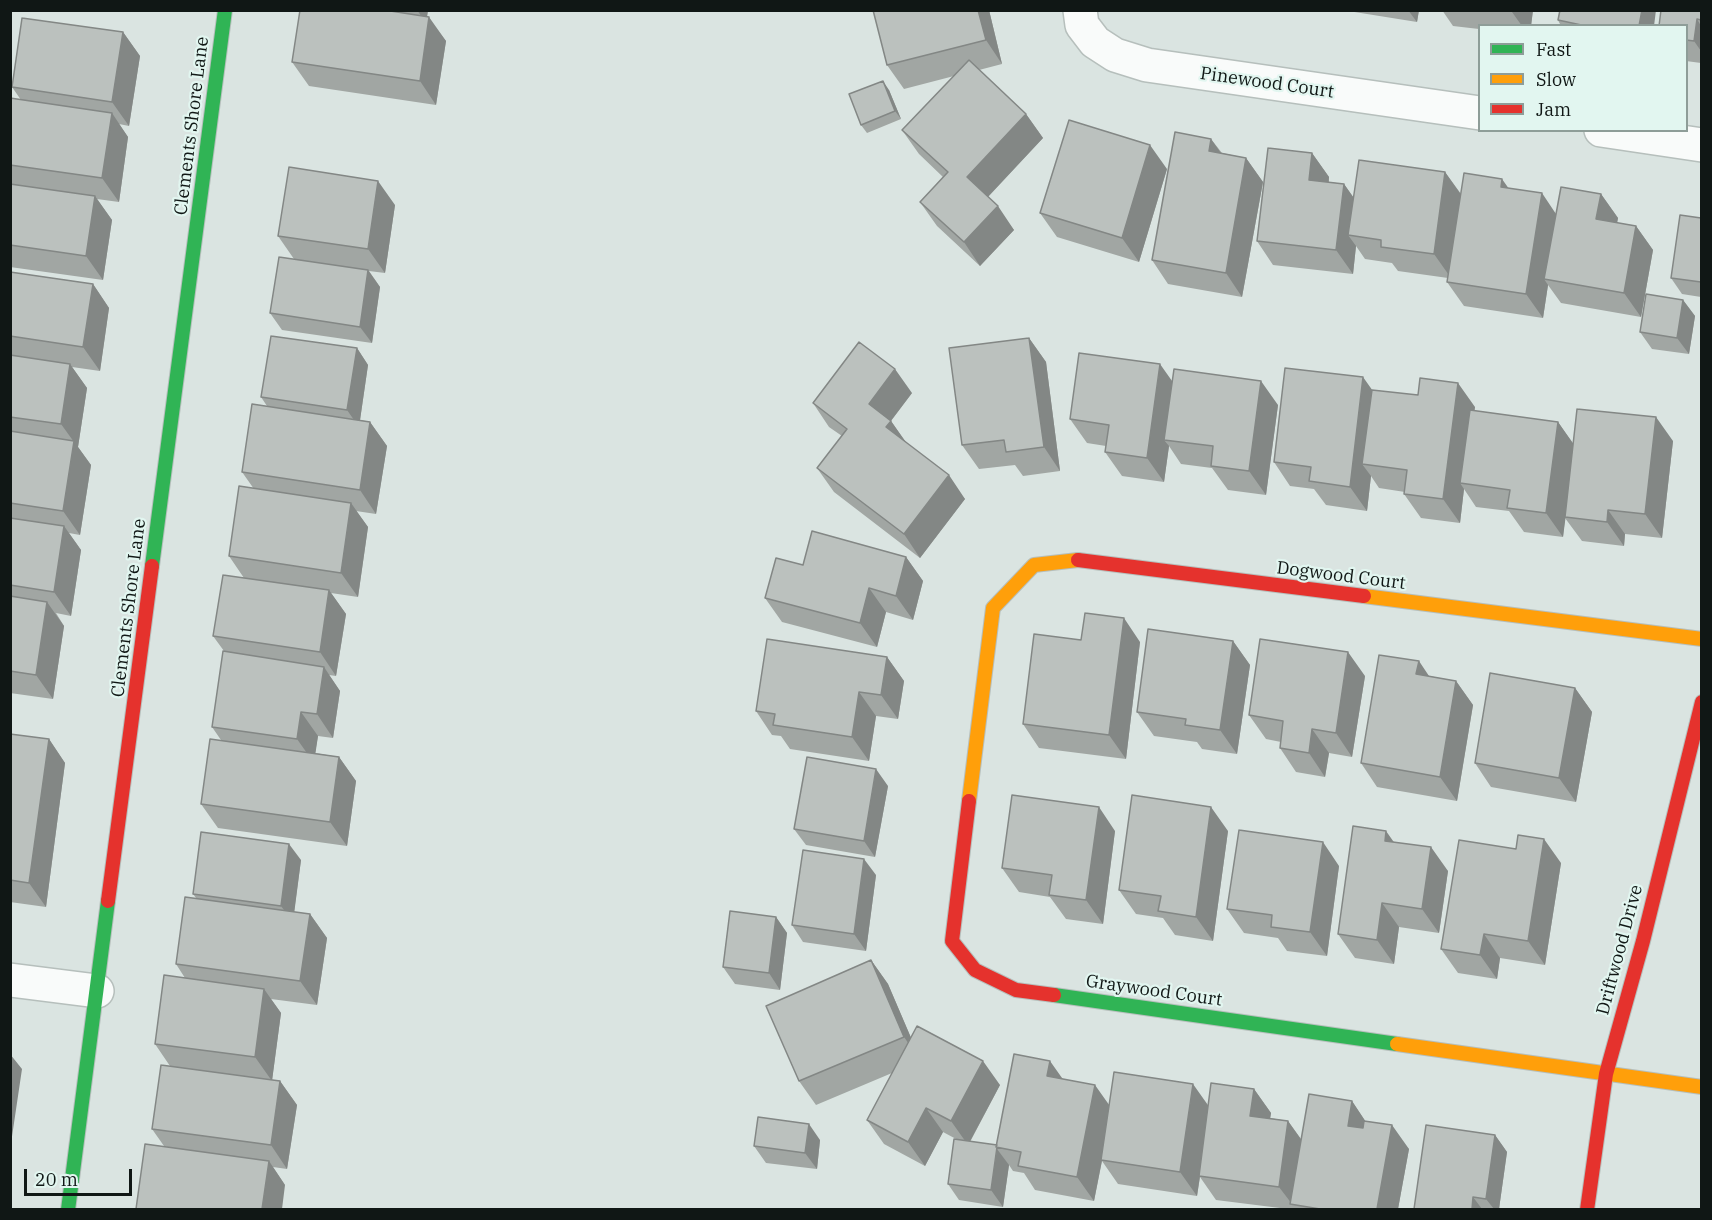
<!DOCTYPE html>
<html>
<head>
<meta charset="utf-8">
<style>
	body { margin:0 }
	#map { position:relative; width:1712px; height:1220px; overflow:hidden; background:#dae4e1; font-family:"IBM Plex Serif",serif }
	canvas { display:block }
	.frame { position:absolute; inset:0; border:12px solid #101715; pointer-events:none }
	.legend { position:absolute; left:1478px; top:24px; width:210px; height:108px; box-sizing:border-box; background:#e2f6f0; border:2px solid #8e9d98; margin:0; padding:8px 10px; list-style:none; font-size:18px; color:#101715 }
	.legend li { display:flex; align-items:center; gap:12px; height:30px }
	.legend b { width:30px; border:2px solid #8e9d98 }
	.scale { position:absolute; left:24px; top:1169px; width:108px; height:27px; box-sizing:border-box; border:3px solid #101715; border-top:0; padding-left:8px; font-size:18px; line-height:21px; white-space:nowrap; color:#101715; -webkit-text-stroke:4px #e2f6f0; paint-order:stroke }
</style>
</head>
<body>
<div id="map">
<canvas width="1712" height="1220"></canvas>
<div class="frame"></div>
<ul class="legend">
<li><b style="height:8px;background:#30b455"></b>Fast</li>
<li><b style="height:8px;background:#ff9f0a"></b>Slow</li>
<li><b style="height:8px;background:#e5322d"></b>Jam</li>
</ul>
<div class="scale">20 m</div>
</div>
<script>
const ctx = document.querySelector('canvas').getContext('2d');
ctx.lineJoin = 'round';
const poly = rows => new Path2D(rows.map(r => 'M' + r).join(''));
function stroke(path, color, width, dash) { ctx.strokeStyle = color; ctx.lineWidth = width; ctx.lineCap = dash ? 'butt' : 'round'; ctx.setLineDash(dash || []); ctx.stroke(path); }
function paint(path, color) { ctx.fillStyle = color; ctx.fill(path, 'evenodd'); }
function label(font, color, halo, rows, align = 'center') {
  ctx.font = font + ' "IBM Plex Serif",serif'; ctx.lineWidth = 4.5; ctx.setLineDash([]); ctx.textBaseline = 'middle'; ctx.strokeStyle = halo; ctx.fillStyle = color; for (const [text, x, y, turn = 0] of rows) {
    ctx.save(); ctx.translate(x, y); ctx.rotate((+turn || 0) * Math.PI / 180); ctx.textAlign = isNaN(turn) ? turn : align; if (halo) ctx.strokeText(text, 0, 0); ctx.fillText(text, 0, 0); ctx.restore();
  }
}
const street = poly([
	[1080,10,1082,25,1095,42,1115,55,1147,65,1480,113],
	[1601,130,1702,145],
	[10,980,97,991]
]);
const fast = poly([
	[152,566,225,10],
	[1054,995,1397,1044],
	[68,1210,108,901]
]);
const slow = poly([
	[1364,596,1702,639],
	[969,801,993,608,1034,565,1078,560],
	[1397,1044,1702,1087]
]);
const jam = poly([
	[1078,560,1364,596],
	[969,801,952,941,975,970,1016,990,1054,995],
	[108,901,152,566],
	[1587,1210,1606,1074,1643,941,1702,702]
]);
stroke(street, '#b6bfbc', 36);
stroke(fast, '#b6bfbc', 16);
stroke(slow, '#b6bfbc', 16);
stroke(jam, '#b6bfbc', 16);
stroke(street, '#f9fbfa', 33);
stroke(fast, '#30b455', 14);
stroke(slow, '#ff9f0a', 14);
stroke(jam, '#e5322d', 14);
paint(poly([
	[300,10,428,10,427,17,446,41,436,105,309,86,292,62],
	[873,10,989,10,1002,64,979,70,1026,114,1043,138,988,197,1014,230,980,266,937,226,920,202,943,177,919,154,902,130,954,76,904,89,887,65],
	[1342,10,1419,10,1417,22],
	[1442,10,1533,10,1531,26,1479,26,1479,29,1453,26],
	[1701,10,1701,63,1686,61,1686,26],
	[1558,20,1654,26,1561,26],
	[123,32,140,56,129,126,119,124,128,137,119,202,97,199,112,220,103,280,10,267,10,98,21,100,12,87],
	[889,90,901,119,867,133,861,125],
	[1211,139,1222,153,1246,158,1263,182,1242,297,1168,284,1152,260],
	[1312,153,1329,177,1329,182,1344,184,1353,197,1445,172,1461,194,1509,188,1556,214,1601,194,1618,218,1617,223,1636,226,1653,250,1641,317,1561,303,1548,285,1543,318,1464,306,1447,282,1448,278,1398,271,1392,263,1365,259,1356,246,1353,274,1273,265,1257,241],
	[1167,169,1139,262,1057,237,1040,213],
	[395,205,385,273,369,271,380,287,372,343,282,330,270,313,294,259,278,236],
	[1701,218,1701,297,1682,294,1671,278],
	[10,272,93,284,109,308,100,371,72,367,87,388,78,447,91,465,80,535,69,533,81,550,71,616,56,613,64,626,53,699,10,693],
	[1683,300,1695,316,1689,354,1652,349,1640,332],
	[1029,338,1046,362,1060,471,1023,476,1015,465,979,469,962,445],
	[357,348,368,365,360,420,370,422,387,446,376,514,356,511,368,527,358,597,331,593,346,614,336,676,329,675,340,691,333,738,318,736,315,753,339,757,356,781,347,846,218,828,201,804,221,740,212,727,224,651,213,636,244,578,229,556,254,489,242,472,267,406,261,397],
	[1172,381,1278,405,1266,495,1228,490,1212,468,1181,464,1169,446,1164,482,1122,476,1105,452,1106,446,1087,443,1070,419],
	[1372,390,1475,407,1474,411,1558,422,1573,444,1673,441,1662,538,1625,534,1624,546,1582,541,1565,518,1563,537,1524,532,1509,511,1476,507,1464,489,1460,523,1421,518,1404,494,1405,492,1379,488,1371,476,1367,511,1326,505,1314,489,1290,486,1274,462],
	[912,393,891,421,906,443,965,499,920,558,834,492,817,468,842,436,829,427,813,403],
	[906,557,923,581,913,620,886,612,877,647,782,622,765,598,803,565],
	[1081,640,1140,642,1126,759,1039,748,1023,724],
	[1233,641,1250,665,1237,754,1202,749,1197,742,1154,736,1137,712],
	[887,657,904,681,898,719,876,716,869,761,790,749,781,736,772,735,756,711],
	[1365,676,1352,757,1329,753,1325,777,1296,772,1280,748,1281,742,1266,739,1249,715],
	[1429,676,1456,681,1473,705,1457,801,1377,787,1361,763],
	[1575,688,1592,712,1576,802,1491,787,1475,763],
	[10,734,49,739,65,763,46,907,10,902],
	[888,786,875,857,806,845,794,829],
	[1115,831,1103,924,1066,919,1050,897,1019,892,1002,868],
	[1228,831,1213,941,1175,935,1163,918,1136,914,1119,890],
	[1394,842,1448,871,1439,933,1399,927,1394,964,1355,958,1338,934],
	[301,860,294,912,310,914,327,938,317,1005,271,999,281,1013,272,1080,280,1081,297,1105,287,1169,273,1167,285,1185,164,1146,152,1129,170,1066,155,1044,185,978,176,964,196,898,193,894],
	[1561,863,1545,965,1500,958,1497,979,1458,973,1441,949],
	[1339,866,1327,956,1287,951,1278,938,1244,933,1227,909],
	[876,875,866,951,803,942,792,925],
	[776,917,787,933,780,990,735,984,723,967],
	[871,960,888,984,911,1038,1000,1085,970,1142,997,1145,1063,1079,1109,1105,1208,1105,1254,1089,1271,1113,1270,1118,1288,1121,1301,1139,1352,1101,1365,1121,1409,1149,1398,1209,1288,1209,1216,1200,1200,1177,1197,1196,1118,1184,1102,1161,1094,1201,1035,1190,1024,1173,1013,1171,1009,1165,1003,1207,959,1200,948,1184,958,1140,943,1132,925,1166,884,1144,867,1120,892,1073,816,1105,799,1081],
	[1495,1135,1507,1152,1499,1209,1414,1209],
	[820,1140,817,1169,766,1163,754,1146]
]), '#a1a6a3');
paint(poly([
	[417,10,428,10,426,23],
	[978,10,989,10,1002,64,986,40],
	[1408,10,1419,10,1417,22],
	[1513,10,1533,10,1531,26,1522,26,1512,12],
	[1642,10,1656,10,1654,26,1639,26],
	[429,17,446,41,436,105,420,81],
	[1697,19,1701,26,1701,51,1694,41],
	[123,32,140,56,129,126,112,102],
	[883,81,889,90,901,119,895,111],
	[112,113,128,137,119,202,102,178],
	[1026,114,1043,138,984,201,967,177],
	[1211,139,1228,163,1209,151],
	[1150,145,1167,169,1139,262,1122,238],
	[1312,153,1329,177,1326,204,1309,180],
	[1246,158,1263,182,1242,297,1226,273],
	[1445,172,1462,196,1451,278,1434,254],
	[1502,179,1519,203,1501,187],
	[378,181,395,205,385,273,368,249],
	[1344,184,1361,208,1348,235,1356,246,1353,274,1336,250],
	[1542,193,1558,217,1544,279,1548,285,1543,318,1526,294],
	[1601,194,1618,218,1613,243,1596,219],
	[95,196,112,220,103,280,86,256],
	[998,206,1014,230,980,266,964,242],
	[1636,226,1653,250,1641,317,1624,293],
	[368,270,380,287,372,343,360,327],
	[93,284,109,308,100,371,83,347],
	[1683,300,1695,316,1689,354,1677,338],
	[1029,338,1046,362,1060,471,1044,447],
	[357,348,368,365,359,427,347,410],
	[70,364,87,388,78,447,91,465,80,535,63,511,74,442,61,424],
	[1160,364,1177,388,1164,440,1169,446,1164,482,1147,458],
	[895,369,912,393,890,422,891,421,908,445,902,451,869,404],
	[1363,377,1380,401,1362,464,1371,476,1367,511,1350,487],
	[1261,381,1278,405,1266,495,1249,471],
	[1458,383,1475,407,1465,483,1460,483,1464,489,1460,523,1443,499],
	[1656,417,1673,441,1662,538,1645,514],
	[370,422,387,446,376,514,360,490],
	[1558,422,1575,446,1563,537,1546,513],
	[949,475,965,499,920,558,904,534],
	[351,503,368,527,358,597,341,573],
	[1608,510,1625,534,1624,546,1607,522],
	[64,526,81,550,71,616,54,592],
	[906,557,923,581,913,620,896,596],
	[869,588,886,612,877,647,860,623],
	[329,590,346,614,336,676,320,652],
	[47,602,64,626,53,699,36,675],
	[1124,618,1140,642,1126,759,1109,735],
	[1233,641,1250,665,1237,754,1220,730],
	[1348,652,1365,676,1352,757,1336,733],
	[887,657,904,681,898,719,881,695],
	[1419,661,1435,685,1416,674],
	[324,667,340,691,333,738,317,714],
	[1456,681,1473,705,1457,801,1440,777],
	[1575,688,1592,712,1576,802,1559,778],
	[859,692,876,716,869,761,852,737],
	[301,712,318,736,314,763,297,739],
	[1312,729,1329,753,1325,777,1309,753],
	[49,739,65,763,46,907,29,883],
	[339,757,356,781,347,846,330,822],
	[876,769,888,786,875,857,864,841],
	[1099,807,1115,831,1103,924,1086,900],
	[1211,807,1228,831,1213,941,1196,917],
	[1386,831,1403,855,1385,841],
	[1544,839,1561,863,1545,965,1528,941],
	[1323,842,1339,866,1327,956,1310,932],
	[289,844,301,860,293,922,281,906],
	[1431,847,1448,871,1439,933,1422,909],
	[864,859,876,875,866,951,854,934],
	[1382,903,1399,927,1394,964,1377,940],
	[310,914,327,938,317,1005,300,981],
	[776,917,787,933,780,990,769,973],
	[1484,934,1500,958,1497,979,1480,955],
	[871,960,888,984,921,1061,904,1037],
	[264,989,281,1013,272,1081,255,1057],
	[10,1054,22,1069,10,1150],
	[983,1061,1000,1085,968,1145,951,1121],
	[1050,1061,1067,1085,1047,1076],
	[280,1081,297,1105,287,1169,271,1145],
	[1193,1084,1210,1108,1197,1196,1180,1172],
	[1095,1085,1112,1109,1094,1201,1077,1177],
	[1254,1089,1271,1113,1267,1140,1250,1116],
	[1352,1101,1368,1125,1365,1150,1348,1126],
	[926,1108,943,1132,925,1166,908,1142],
	[1288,1121,1305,1145,1292,1204,1279,1187],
	[809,1124,820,1140,817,1169,805,1153],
	[1392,1125,1409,1149,1398,1209,1377,1209],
	[1495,1135,1507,1152,1499,1209,1494,1209,1486,1199],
	[997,1149,1009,1165,1003,1207,991,1190],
	[269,1161,285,1185,282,1209,262,1209],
	[1473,1197,1482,1209,1472,1209]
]), '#838785');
const building = poly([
	[300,10,384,10,429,17,420,81,292,62,300,10],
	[873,10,978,10,986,40,887,65,873,10],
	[1560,10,1642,10,1639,26,1586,26,1558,20,1560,10],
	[1661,10,1701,10,1701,20,1697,19,1694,41,1686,40,1686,26,1659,26,1661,10],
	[22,18,123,32,112,102,12,87,22,18],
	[969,60,1026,114,967,177,998,206,964,242,920,202,948,172,902,130,969,60],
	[883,81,895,111,861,125,849,94,883,81],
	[10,98,112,113,102,178,10,165,10,98],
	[1069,120,1150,145,1122,238,1040,213,1069,120],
	[1175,132,1211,139,1209,151,1246,158,1226,273,1152,260,1175,132],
	[1268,148,1312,153,1309,180,1344,184,1336,250,1257,241,1268,148],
	[1359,160,1445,172,1434,254,1381,247,1381,240,1348,235,1359,160],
	[289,167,378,181,368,249,278,236,289,167],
	[1464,173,1502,179,1501,187,1542,193,1526,294,1447,282,1464,173],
	[10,184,95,196,86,256,10,245,10,184],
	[1561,187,1601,194,1596,219,1636,226,1624,293,1544,279,1561,187],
	[1680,215,1701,218,1701,282,1671,278,1680,215],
	[279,257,368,270,360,327,270,313,279,257],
	[10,272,93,284,83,347,10,336,10,272],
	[1646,294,1683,300,1677,338,1640,332,1646,294],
	[271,336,357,348,347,410,261,397,271,336],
	[1029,338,1044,447,1006,452,1004,440,962,445,949,348,1029,338],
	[859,342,895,369,869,404,891,421,886,427,949,475,904,534,817,468,847,429,813,403,859,342],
	[1079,353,1160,364,1147,458,1105,452,1109,425,1070,419,1079,353],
	[10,355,70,364,61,424,10,417,10,355],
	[1285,368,1363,377,1350,487,1309,481,1311,467,1274,462,1285,368],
	[1174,369,1261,381,1249,471,1211,466,1213,446,1164,440,1174,369],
	[1420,378,1458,383,1443,499,1404,494,1407,470,1362,464,1372,390,1418,395,1420,378],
	[252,404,370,422,360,490,242,472,252,404],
	[1577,409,1656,417,1645,514,1608,510,1607,522,1565,517,1577,409],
	[1470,410,1558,422,1546,513,1507,508,1510,490,1460,483,1470,410],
	[10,431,74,441,63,511,10,503,10,431],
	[239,486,351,503,341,573,229,556,239,486],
	[10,518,64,526,54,592,10,585,10,518],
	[812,531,906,557,896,596,869,588,860,623,765,598,776,558,803,565,812,531],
	[223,575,329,590,320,652,213,636,223,575],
	[10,596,47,602,36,675,10,671,10,596],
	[1085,613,1124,618,1109,735,1023,724,1034,634,1081,640,1085,613],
	[1148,629,1233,641,1220,730,1185,725,1186,719,1137,712,1148,629],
	[767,639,887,657,881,695,859,692,852,737,773,725,775,714,756,711,767,639],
	[1260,639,1348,652,1336,733,1312,729,1309,753,1280,748,1283,721,1249,715,1260,639],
	[223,651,324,667,317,714,301,712,297,739,212,727,223,651],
	[1379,655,1419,661,1416,674,1456,681,1440,777,1361,763,1379,655],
	[1490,673,1575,688,1559,778,1475,763,1490,673],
	[10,734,49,739,29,883,10,880,10,734],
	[210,739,339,757,330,822,201,804,210,739],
	[807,757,876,769,864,841,794,829,807,757],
	[1012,795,1099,807,1086,900,1049,895,1052,875,1002,868,1012,795],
	[1132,795,1211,807,1196,917,1158,911,1161,896,1119,890,1132,795],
	[1353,826,1386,831,1385,841,1431,847,1422,909,1382,903,1377,940,1338,934,1353,826],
	[1239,830,1323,842,1310,932,1271,927,1272,915,1227,909,1239,830],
	[201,832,289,844,281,906,193,894,201,832],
	[1518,835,1544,839,1528,941,1484,934,1480,955,1441,949,1459,840,1516,849,1518,835],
	[803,850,864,859,854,934,792,925,803,850],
	[185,897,310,914,300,981,176,964,185,897],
	[730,911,776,917,769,973,723,967,730,911],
	[871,960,904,1037,799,1081,766,1006,871,960],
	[164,975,264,989,255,1057,155,1044,164,975],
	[917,1026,983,1061,951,1121,926,1108,908,1142,867,1120,917,1026],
	[1014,1054,1050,1061,1047,1076,1095,1085,1077,1177,1018,1166,1021,1152,996,1147,1014,1054],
	[161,1065,280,1081,271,1145,152,1129,161,1065],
	[1114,1072,1193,1084,1180,1172,1101,1160,1114,1072],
	[1211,1083,1254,1089,1250,1116,1288,1121,1279,1187,1199,1176,1211,1083],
	[1309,1094,1352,1101,1348,1126,1363,1128,1364,1121,1392,1125,1377,1209,1320,1209,1290,1204,1309,1094],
	[758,1117,809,1124,805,1153,754,1146,758,1117],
	[1426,1125,1495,1135,1486,1199,1473,1197,1472,1209,1414,1209,1426,1125],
	[954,1139,997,1145,996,1147,997,1147,991,1190,948,1184,954,1139],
	[145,1144,269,1161,262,1209,136,1209,145,1144]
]);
paint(building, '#bbc1be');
stroke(building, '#838785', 1.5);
label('18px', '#101715', '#e2f6f0', [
	["Pinewood Court",1267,83,8],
	["Clements Shore Lane",192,126,-83],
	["Dogwood Court",1341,576,7],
	["Clements Shore Lane",129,608,-83],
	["Driftwood Drive",1620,950,-75],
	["Graywood Court",1154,991,8]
]);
</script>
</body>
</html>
